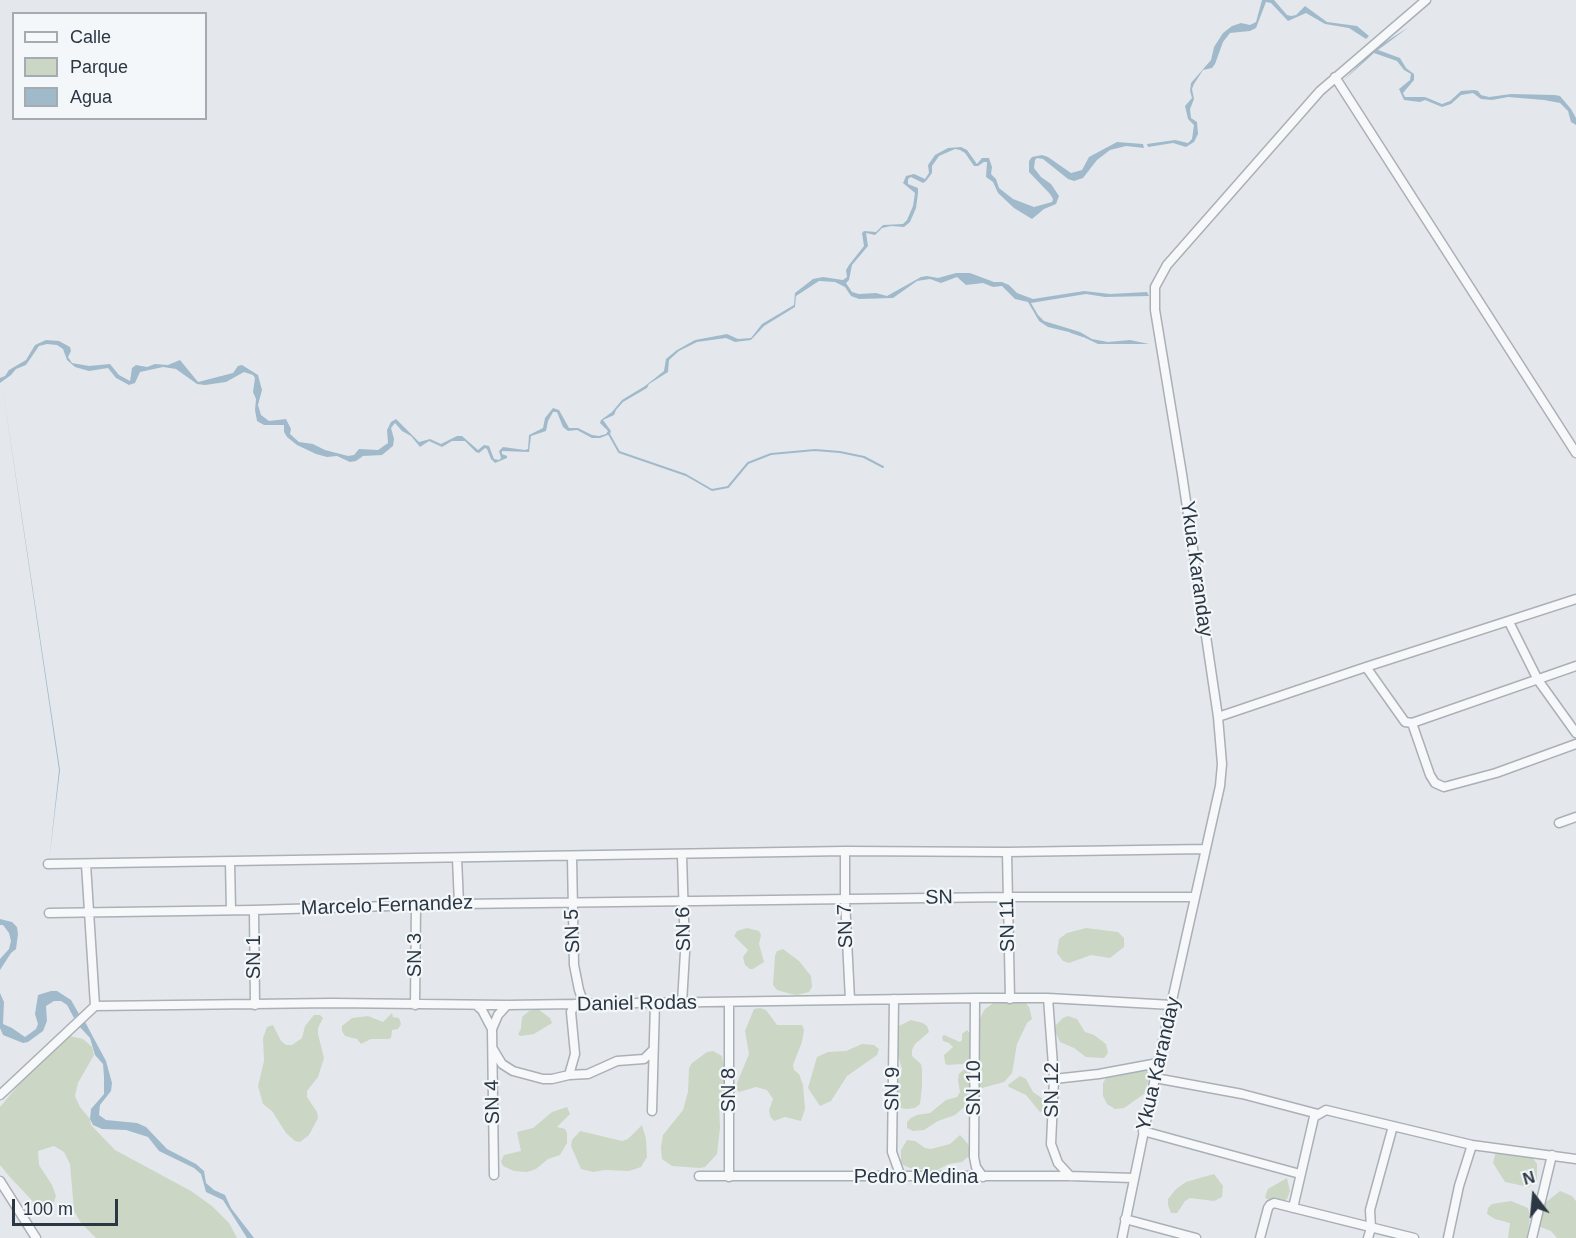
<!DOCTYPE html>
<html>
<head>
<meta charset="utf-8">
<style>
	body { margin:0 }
	#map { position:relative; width:1576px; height:1238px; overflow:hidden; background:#e4e8ec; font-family:Helvetica,sans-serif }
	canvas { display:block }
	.legend { position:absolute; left:12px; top:12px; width:195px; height:108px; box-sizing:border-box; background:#f4f7f9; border:2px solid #a4abb1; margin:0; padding:8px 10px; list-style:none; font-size:18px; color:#2b3844 }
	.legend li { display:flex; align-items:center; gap:12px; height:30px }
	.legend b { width:30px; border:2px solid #a4abb1 }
	.north { position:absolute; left:1504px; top:1166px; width:60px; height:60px; -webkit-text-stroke:4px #f4f7f9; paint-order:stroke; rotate:344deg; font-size:16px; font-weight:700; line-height:24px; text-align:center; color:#2b3844 }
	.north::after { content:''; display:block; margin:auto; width:21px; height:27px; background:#2b3844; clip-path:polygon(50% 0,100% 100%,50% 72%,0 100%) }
	.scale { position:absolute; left:12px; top:1199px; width:106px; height:27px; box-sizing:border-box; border:3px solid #2b3844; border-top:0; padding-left:8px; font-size:18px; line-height:21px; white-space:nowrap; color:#2b3844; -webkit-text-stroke:4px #f4f7f9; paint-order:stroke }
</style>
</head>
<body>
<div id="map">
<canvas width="1576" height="1238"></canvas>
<ul class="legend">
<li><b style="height:8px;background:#f7f8fa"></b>Calle</li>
<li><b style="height:16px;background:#cbd6c5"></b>Parque</li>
<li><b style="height:16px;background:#a0bacb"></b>Agua</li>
</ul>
<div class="north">N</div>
<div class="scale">100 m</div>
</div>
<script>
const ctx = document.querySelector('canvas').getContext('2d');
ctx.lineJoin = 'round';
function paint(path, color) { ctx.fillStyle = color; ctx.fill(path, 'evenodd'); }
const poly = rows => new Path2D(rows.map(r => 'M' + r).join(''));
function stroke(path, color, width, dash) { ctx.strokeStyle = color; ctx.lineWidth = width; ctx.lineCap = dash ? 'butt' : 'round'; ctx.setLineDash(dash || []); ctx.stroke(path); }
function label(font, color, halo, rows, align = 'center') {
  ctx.font = font + ' Helvetica,sans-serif'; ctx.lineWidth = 4.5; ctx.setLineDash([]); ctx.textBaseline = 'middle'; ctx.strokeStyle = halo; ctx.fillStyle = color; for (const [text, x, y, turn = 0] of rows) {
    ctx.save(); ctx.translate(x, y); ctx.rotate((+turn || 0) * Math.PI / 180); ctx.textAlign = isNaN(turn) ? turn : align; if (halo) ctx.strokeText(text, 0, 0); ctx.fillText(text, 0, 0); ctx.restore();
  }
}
paint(poly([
	[747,928,759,931,761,935,759,944,764,962,753,969,750,969,745,965,743,957,748,950,734,936,737,931],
	[1086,928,1118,932,1124,938,1124,947,1110,958,1091,955,1069,963,1063,961,1057,953,1059,939,1067,933],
	[783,949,799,961,811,976,812,987,809,992,797,995,791,994,777,990,773,985,775,956,777,951],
	[1020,1000,1026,1003,1029,1007,1032,1019,1027,1023,1017,1044,1012,1073,1004,1082,982,1088,978,1085,978,1025,982,1014,985,1009,995,1002],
	[760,1008,766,1010,777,1025,802,1025,804,1030,802,1042,793,1065,794,1070,799,1074,803,1085,805,1109,801,1121,785,1117,774,1121,770,1116,769,1110,773,1099,767,1090,756,1087,739,1092,735,1088,749,1054,745,1031,754,1009],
	[538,1009,550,1018,552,1023,534,1034,520,1036,518,1034,521,1029,522,1017,529,1011],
	[392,1013,393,1017,399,1018,401,1024,398,1029,392,1030,391,1038,388,1039,371,1039,361,1044,357,1039,345,1036,342,1031,342,1026,352,1018,368,1016,383,1022],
	[314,1015,320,1015,323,1018,318,1028,318,1034,324,1058,318,1077,307,1091,307,1097,317,1112,318,1118,309,1135,300,1142,295,1141,286,1133,272,1111,263,1104,258,1086,264,1061,263,1038,267,1027,273,1025,281,1041,286,1045,292,1045,302,1038,305,1026],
	[1068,1016,1077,1019,1085,1032,1094,1035,1106,1044,1108,1053,1104,1058,1086,1057,1074,1048,1060,1042,1055,1031,1056,1025,1063,1018],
	[911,1020,923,1023,927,1026,929,1032,915,1044,912,1050,912,1056,921,1064,922,1069,922,1087,920,1104,915,1108,907,1109,900,1108,896,1105,896,1093,902,1069,897,1052,895,1028],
	[967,1030,971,1035,972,1060,963,1064,947,1065,945,1063,944,1055,953,1047,949,1043,943,1041,942,1037,944,1035,960,1042,962,1040,962,1034],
	[69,1036,83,1039,92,1047,94,1055,78,1083,75,1096,80,1107,90,1119,91,1125,115,1150,191,1191,212,1206,229,1223,237,1238,96,1238,81,1223,74,1211,70,1164,64,1152,54,1146,38,1151,39,1165,52,1185,56,1196,52,1207,40,1209,9,1176,0,1165,0,1107,31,1070],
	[862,1044,874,1045,879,1049,877,1055,847,1076,831,1101,820,1106,808,1088,817,1057,828,1052,846,1051],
	[713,1051,722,1056,726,1079,719,1102,720,1128,717,1154,705,1167,700,1168,672,1166,662,1159,661,1147,663,1135,683,1110,688,1092,689,1068,692,1063,707,1052],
	[969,1069,972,1086,968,1103,964,1107,955,1115,938,1121,924,1130,913,1131,907,1128,907,1122,911,1118,917,1115,930,1113,946,1100,957,1097,960,1092,958,1080,959,1074,963,1070],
	[1146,1069,1149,1075,1148,1082,1144,1094,1124,1108,1115,1109,1107,1104,1103,1096,1103,1083,1106,1078],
	[1020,1076,1026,1079,1033,1092,1049,1103,1048,1113,1040,1112,1026,1095,1009,1087,1008,1085],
	[567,1107,570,1114,557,1127,565,1129,567,1133,567,1143,560,1155,548,1159,536,1169,527,1172,514,1171,503,1166,501,1161,504,1155,521,1151,517,1132,533,1128,552,1112],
	[642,1125,646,1139,647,1157,641,1167,629,1171,605,1170,593,1172,581,1169,571,1146,572,1140,580,1131,622,1141,628,1139],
	[960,1135,968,1144,970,1150,969,1156,962,1162,949,1164,935,1171,910,1168,901,1164,901,1150,907,1140,915,1141,925,1148,931,1149,950,1144],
	[1496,1151,1532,1157,1537,1164,1537,1182,1529,1187,1505,1182,1493,1163],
	[1214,1174,1223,1186,1222,1197,1214,1201,1190,1198,1185,1201,1177,1213,1171,1213,1168,1205,1168,1199,1176,1189,1186,1182],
	[1287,1178,1290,1191,1287,1199,1282,1202,1267,1199,1265,1197,1268,1189],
	[1560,1191,1572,1196,1576,1201,1576,1238,1557,1238,1551,1231,1535,1225,1537,1213,1545,1203],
	[1511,1201,1528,1208,1530,1217,1527,1238,1508,1238,1510,1223,1495,1219,1487,1214,1488,1208,1492,1204]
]), '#cbd6c5');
paint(poly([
	[1262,0,1274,0,1287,15,1291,16,1296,15,1305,6,1327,22,1357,26,1369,36,1366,39,1349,28,1325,24,1306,13,1288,21,1271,3,1266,2,1256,28,1250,31,1230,33,1223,42,1215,64,1212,68,1203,70,1194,84,1192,89,1194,99,1190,109,1191,118,1197,122,1198,134,1194,142,1186,147,1173,143,1148,147,1147,144,1175,140,1188,143,1192,139,1194,125,1188,119,1185,106,1192,98,1190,91,1191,83,1211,60,1214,47,1223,33,1232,26,1241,23,1250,25,1256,22],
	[1442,0,1409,27,1378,50,1400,58,1406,68,1414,74,1414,80,1403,93,1405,97,1425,97,1442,104,1450,101,1461,91,1474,90,1478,91,1481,95,1489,97,1511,94,1555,95,1560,96,1571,109,1576,118,1576,125,1571,122,1568,111,1560,103,1544,100,1508,97,1492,100,1481,99,1473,93,1461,95,1451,104,1442,107,1425,100,1420,102,1404,100,1399,89,1410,80,1411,74,1404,70,1397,61,1374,53,1343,81,1376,48,1409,27],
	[1117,142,1143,144,1144,148,1126,146,1110,150,1097,160,1083,178,1074,181,1068,179,1043,159,1037,158,1035,160,1034,168,1041,177,1051,184,1059,196,1056,204,1044,209,1032,219,1014,208,998,193,993,182,986,177,987,162,984,162,978,166,974,166,965,153,960,150,955,149,939,156,932,166,932,173,926,181,923,183,911,177,908,179,908,184,918,188,918,193,916,208,910,222,904,227,891,226,882,228,875,235,866,233,868,246,852,265,849,280,846,283,852,292,859,294,876,293,887,296,921,277,927,276,938,278,956,273,970,273,994,282,1002,282,1009,285,1017,293,1033,299,1084,291,1110,294,1147,292,1149,296,1105,297,1086,294,1031,303,1038,315,1044,321,1080,332,1092,339,1108,342,1130,340,1149,344,1098,344,1077,334,1048,327,1039,321,1028,302,1015,299,1002,286,993,287,983,283,966,285,957,277,941,283,930,279,917,281,893,298,859,299,851,296,845,287,835,282,819,281,796,296,795,307,764,326,751,340,735,342,726,338,697,342,679,351,669,360,668,372,649,384,647,388,623,402,616,410,614,415,603,420,611,431,610,434,600,438,592,438,577,430,568,431,563,427,557,412,553,412,548,421,546,431,531,436,529,452,502,451,502,454,507,456,507,458,495,463,491,459,487,449,485,448,479,453,476,452,465,441,452,441,442,447,429,441,420,447,411,436,402,431,395,423,391,428,394,439,393,446,382,455,363,456,356,461,350,462,337,456,327,457,316,454,297,445,287,437,284,432,284,425,264,425,257,421,255,410,256,399,253,392,255,378,253,375,244,372,226,382,205,385,197,384,176,369,163,367,140,372,135,383,129,385,116,378,108,368,89,371,75,367,67,360,63,349,57,345,47,344,39,346,26,365,16,369,11,375,0,383,0,378,5,376,9,370,26,360,35,345,46,340,59,341,70,347,71,351,68,357,72,363,89,366,110,364,119,375,130,381,132,368,136,365,147,367,155,364,168,365,180,360,198,382,233,373,238,366,242,365,258,375,262,390,258,405,261,415,269,421,286,419,291,429,290,434,299,442,313,444,325,450,348,456,354,455,359,449,378,450,388,443,387,430,391,422,396,419,419,442,430,439,441,444,457,436,462,436,478,450,484,445,489,446,494,459,499,460,501,458,499,451,503,447,525,450,528,449,529,435,543,428,545,418,553,408,559,410,569,428,578,428,592,435,599,436,606,434,608,431,600,423,601,420,612,412,622,400,645,386,664,371,666,359,677,350,695,340,727,334,738,339,751,338,762,324,794,305,795,293,813,279,823,277,843,280,847,277,846,270,849,265,864,246,862,233,864,231,876,232,883,225,903,224,907,220,913,206,915,193,903,183,906,176,914,174,925,179,929,173,928,165,935,155,948,148,961,147,967,150,977,164,982,158,989,158,992,167,991,174,996,179,999,188,1013,199,1034,207,1052,202,1053,199,1050,194,1029,172,1029,161,1032,157,1042,155,1048,157,1071,173,1082,170,1089,157],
	[2,384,60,770,49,861,59,770],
	[0,919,12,922,17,927,18,934,16,949,11,953,0,970,0,959,9,949,11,941,9,933,3,925,0,925],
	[51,991,57,991,71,1000,79,1014,74,1018,67,1005,61,1001,54,1001,46,1006,47,1021,43,1031,28,1042,23,1043,3,1035,0,1028,0,993,4,1002,3,1024,12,1028,25,1037,36,1029,38,1024,35,1014,38,995],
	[84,1020,106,1061,112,1083,111,1091,100,1105,99,1115,106,1120,137,1123,146,1127,167,1149,196,1164,204,1171,206,1183,214,1190,225,1195,231,1208,254,1238,247,1238,223,1200,206,1192,201,1174,194,1168,159,1151,148,1137,126,1130,102,1129,93,1125,90,1119,91,1109,104,1094,104,1077,103,1064,95,1055,90,1038,78,1025]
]), '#a0bacb');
stroke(poly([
	[1071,332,1083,336],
	[609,434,619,452,686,475,712,490,728,487,748,463,771,454,815,450,840,452,864,457,883,467]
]), '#a0bacb', 2);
const minor = poly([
	[1335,77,1576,453],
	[1509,622,1538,680,1576,733],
	[1366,667,1576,599],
	[1218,717,1366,667,1405,722,1412,723,1576,666],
	[1412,723,1430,775,1435,783,1444,787,1496,773,1576,744],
	[1559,823,1576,817],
	[845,851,845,900,850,1000],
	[1007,852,1010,999],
	[682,856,685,952,682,1003],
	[572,857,574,965,579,990,584,1004],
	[457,858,459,904],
	[230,862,231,910],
	[48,864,845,851,1007,852,1205,849],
	[86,864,95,1006],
	[254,910,255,1005],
	[49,913,254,910,459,904,1008,897,1194,897],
	[975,998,974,1157,976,1167,983,1177],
	[1048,998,1054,1079,1051,1144,1058,1163,1070,1176],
	[894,999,892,1152,901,1177],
	[415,1005,416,905],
	[476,1005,482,1010,492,1029],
	[493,1049,502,1064,513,1071,543,1079,552,1079,569,1075,575,1054,571,1012,575,1004],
	[569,1075,588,1074,617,1061,644,1059,653,1050],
	[1155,1078,1242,1094,1318,1114],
	[1054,1079,1099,1074,1158,1063],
	[0,1095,95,1006,332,1003,507,1005,975,998,1048,998,1172,1005],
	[652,1111,655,1003],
	[1143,1131,1300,1174],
	[494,1175,492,1029,498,1015,507,1005],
	[699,1176,1070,1176,1133,1178],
	[729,1177,729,1003],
	[0,1181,36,1238],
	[1293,1208,1314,1117,1326,1110,1472,1145,1576,1159],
	[1125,1219,1196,1238],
	[1122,1238,1158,1063,1220,786,1222,764,1218,717,1182,474,1155,310,1155,287,1167,265,1320,91,1426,0],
	[1260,1238,1268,1208,1270,1205,1274,1203,1414,1238],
	[1368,1238,1371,1228,1370,1210,1393,1126],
	[1448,1238,1459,1186,1472,1145],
	[1532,1238,1552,1155]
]);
stroke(minor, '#a9b0b6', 11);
stroke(minor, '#f7f8fa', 8);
label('20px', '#2b3844', '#f4f7f9', [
	["Ykua Karanday",1196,569,82],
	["SN",939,898,-1],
	["Marcelo Fernandez",387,906,-2],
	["SN 11",1008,925,-91],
	["SN 7",846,926,-92],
	["SN 6",684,929,-91],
	["SN 5",573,931,-92],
	["SN 3",415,955,-90],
	["SN 1",254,957,-90],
	["Daniel Rodas",637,1004,-1],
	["Ykua Karanday",1159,1064,-77],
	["SN 10",974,1088,-90],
	["SN 9",893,1089,-89],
	["SN 8",729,1090,-90],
	["SN 12",1052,1090,-90],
	["SN 4",493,1102,-91],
	["Pedro Medina",916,1177]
]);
</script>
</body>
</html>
